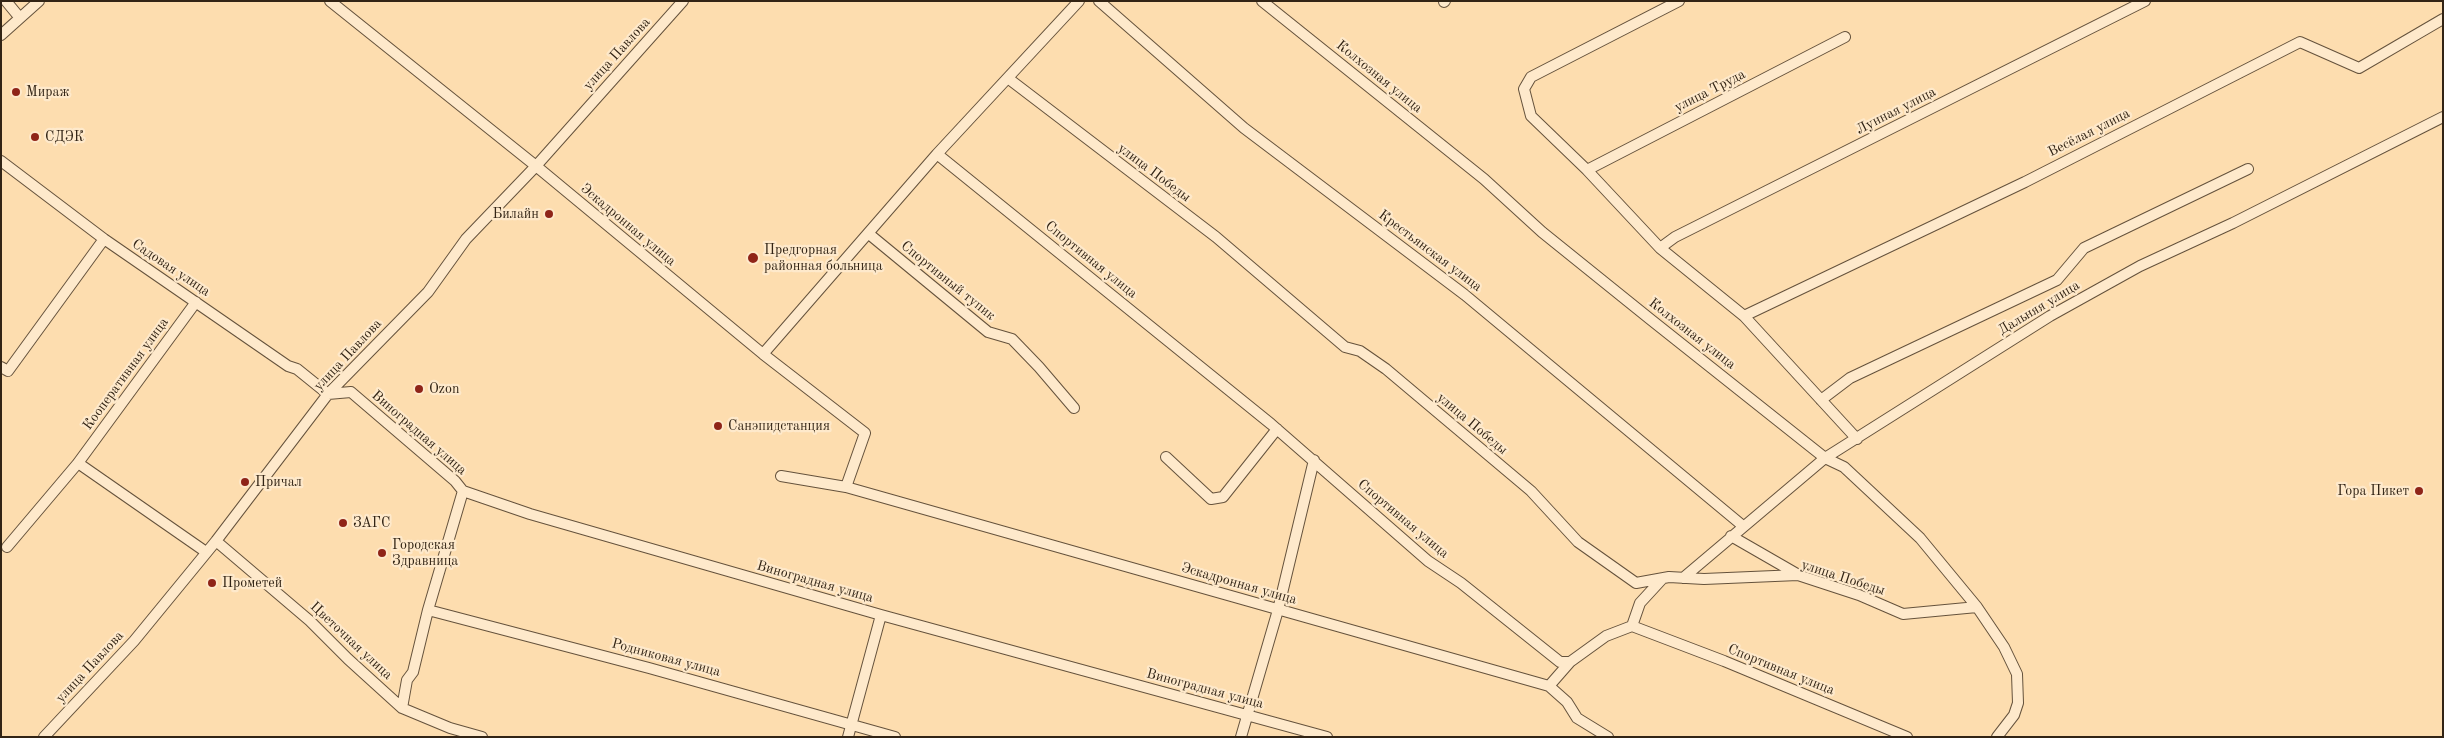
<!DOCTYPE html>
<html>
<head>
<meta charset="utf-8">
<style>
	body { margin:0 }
	#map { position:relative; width:2444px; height:738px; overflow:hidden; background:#fdddaf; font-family:"Old Standard TT",serif }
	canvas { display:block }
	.frame { position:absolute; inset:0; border:2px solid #322415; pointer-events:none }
</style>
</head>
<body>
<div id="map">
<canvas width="2444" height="738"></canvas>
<div class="frame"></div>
</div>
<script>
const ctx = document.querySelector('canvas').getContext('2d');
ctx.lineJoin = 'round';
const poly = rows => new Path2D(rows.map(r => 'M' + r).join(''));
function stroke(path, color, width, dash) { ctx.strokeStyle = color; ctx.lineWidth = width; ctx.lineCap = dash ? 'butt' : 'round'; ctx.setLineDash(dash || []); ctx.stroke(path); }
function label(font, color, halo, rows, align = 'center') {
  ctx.font = font + ' "Old Standard TT",serif'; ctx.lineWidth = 4.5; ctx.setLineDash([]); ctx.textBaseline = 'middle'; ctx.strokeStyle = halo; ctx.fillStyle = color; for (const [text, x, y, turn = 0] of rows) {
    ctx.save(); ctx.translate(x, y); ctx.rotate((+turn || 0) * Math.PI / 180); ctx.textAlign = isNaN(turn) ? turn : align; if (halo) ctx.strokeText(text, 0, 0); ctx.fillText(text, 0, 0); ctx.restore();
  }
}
const minor = poly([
	[6,1,20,18],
	[330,1,536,166,763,354,865,433,846,487,1549,686,1567,702,1577,718,1608,737],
	[1099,1,1244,128,1465,295,1743,526],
	[1262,1,1484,179,1542,232,1650,319,1825,458,1844,467,1920,538,1977,607,2004,647,2017,674,2018,703,2014,715,1997,737],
	[1679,1,1531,77,1524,89,1531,116,1587,170,1660,248,1744,316,1857,439],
	[1444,2,1445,1],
	[1,35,39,1],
	[1009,79,1216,237,1345,347,1360,351,1386,369,1531,491,1578,542,1636,583,1669,577,1704,579,1798,575,1859,595,1903,614,1977,607],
	[937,154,1271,424,1428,561,1461,583,1560,662,1570,662,1606,636,1632,626,1724,661,1907,737],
	[1,161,104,239,288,366,297,369,328,394,351,392,455,481,463,491,530,514,881,615,1327,737],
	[1587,170,1845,37],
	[869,234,988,332,1012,339,1039,367,1074,408],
	[1660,248,1675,237,2145,1],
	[1744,316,2025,182,2300,42,2359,68,2443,19],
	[763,354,937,154,1079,1],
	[1,367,8,371,104,239],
	[1821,400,1850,378,2057,280,2084,248,2248,169],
	[1166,457,1211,499,1223,497,1277,429],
	[78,463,206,552],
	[781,476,846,487],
	[1731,536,1797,574],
	[216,541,310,621,348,659,402,708,450,728,482,737],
	[7,547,78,463,196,302],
	[1683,578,1825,458,2050,316,2140,266,2233,223,2443,117],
	[428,610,649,668,895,737],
	[1632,626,1640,603,1663,578],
	[1549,686,1570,662],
	[402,708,407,680,413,672,428,610,463,491],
	[44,737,134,641,216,541,328,394,428,292,466,239,536,166,683,1],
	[848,737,881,615],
	[1241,737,1278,610,1314,460]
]);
stroke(minor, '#65523c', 12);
stroke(minor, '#fee9cb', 10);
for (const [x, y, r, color] of [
	[16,92,5,"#8f2418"],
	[35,137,5,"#8f2418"],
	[549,214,5,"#8f2418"],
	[753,258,6,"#8f2418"],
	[419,389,5,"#8f2418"],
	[718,426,5,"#8f2418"],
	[245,482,5,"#8f2418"],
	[2419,491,5,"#8f2418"],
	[343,523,5,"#8f2418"],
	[382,553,5,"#8f2418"],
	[212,583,5,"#8f2418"]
]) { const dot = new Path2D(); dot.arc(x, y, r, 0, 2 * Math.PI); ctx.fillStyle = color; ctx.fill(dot); stroke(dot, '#fee9cb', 2); }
label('14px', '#322415', '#fee9cb', [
	["улица Павлова",617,54,-48],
	["Колхозная улица",1379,77,39],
	["улица Труда",1710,91,-27],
	["Лунная улица",1896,111,-27],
	["Весёлая улица",2089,133,-27],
	["улица Победы",1154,173,37],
	["Эскадронная улица",628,225,40],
	["Крестьянская улица",1430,251,37],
	["Спортивная улица",1091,260,39],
	["Садовая улица",171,268,34],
	["Спортивный тупик",948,281,39],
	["Дальняя улица",2039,308,-31],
	["Колхозная улица",1692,334,38],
	["улица Павлова",348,355,-47],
	["Кооперативная улица",126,374,-54],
	["улица Победы",1472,424,40],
	["Виноградная улица",419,433,41],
	["Спортивная улица",1403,519,40],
	["улица Победы",1843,578,18],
	["Виноградная улица",815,582,16],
	["Эскадронная улица",1239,584,16],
	["Цветочная улица",351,641,43],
	["Родниковая улица",666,658,15],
	["улица Павлова",90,667,-47],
	["Спортивная улица",1781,670,22],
	["Виноградная улица",1205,689,15]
]);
label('14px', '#322415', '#fee9cb', [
	["Мираж",26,92],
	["СДЭК",45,137],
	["Билайн",539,214,"right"],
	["Предгорная",764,250],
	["районная больница",764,266],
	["Ozon",429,389],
	["Санэпидстанция",728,426],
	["Причал",255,482],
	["Гора Пикет",2409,491,"right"],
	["ЗАГС",353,523],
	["Городская",392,545],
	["Здравница",392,561],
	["Прометей",222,583]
], 'left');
</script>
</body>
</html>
